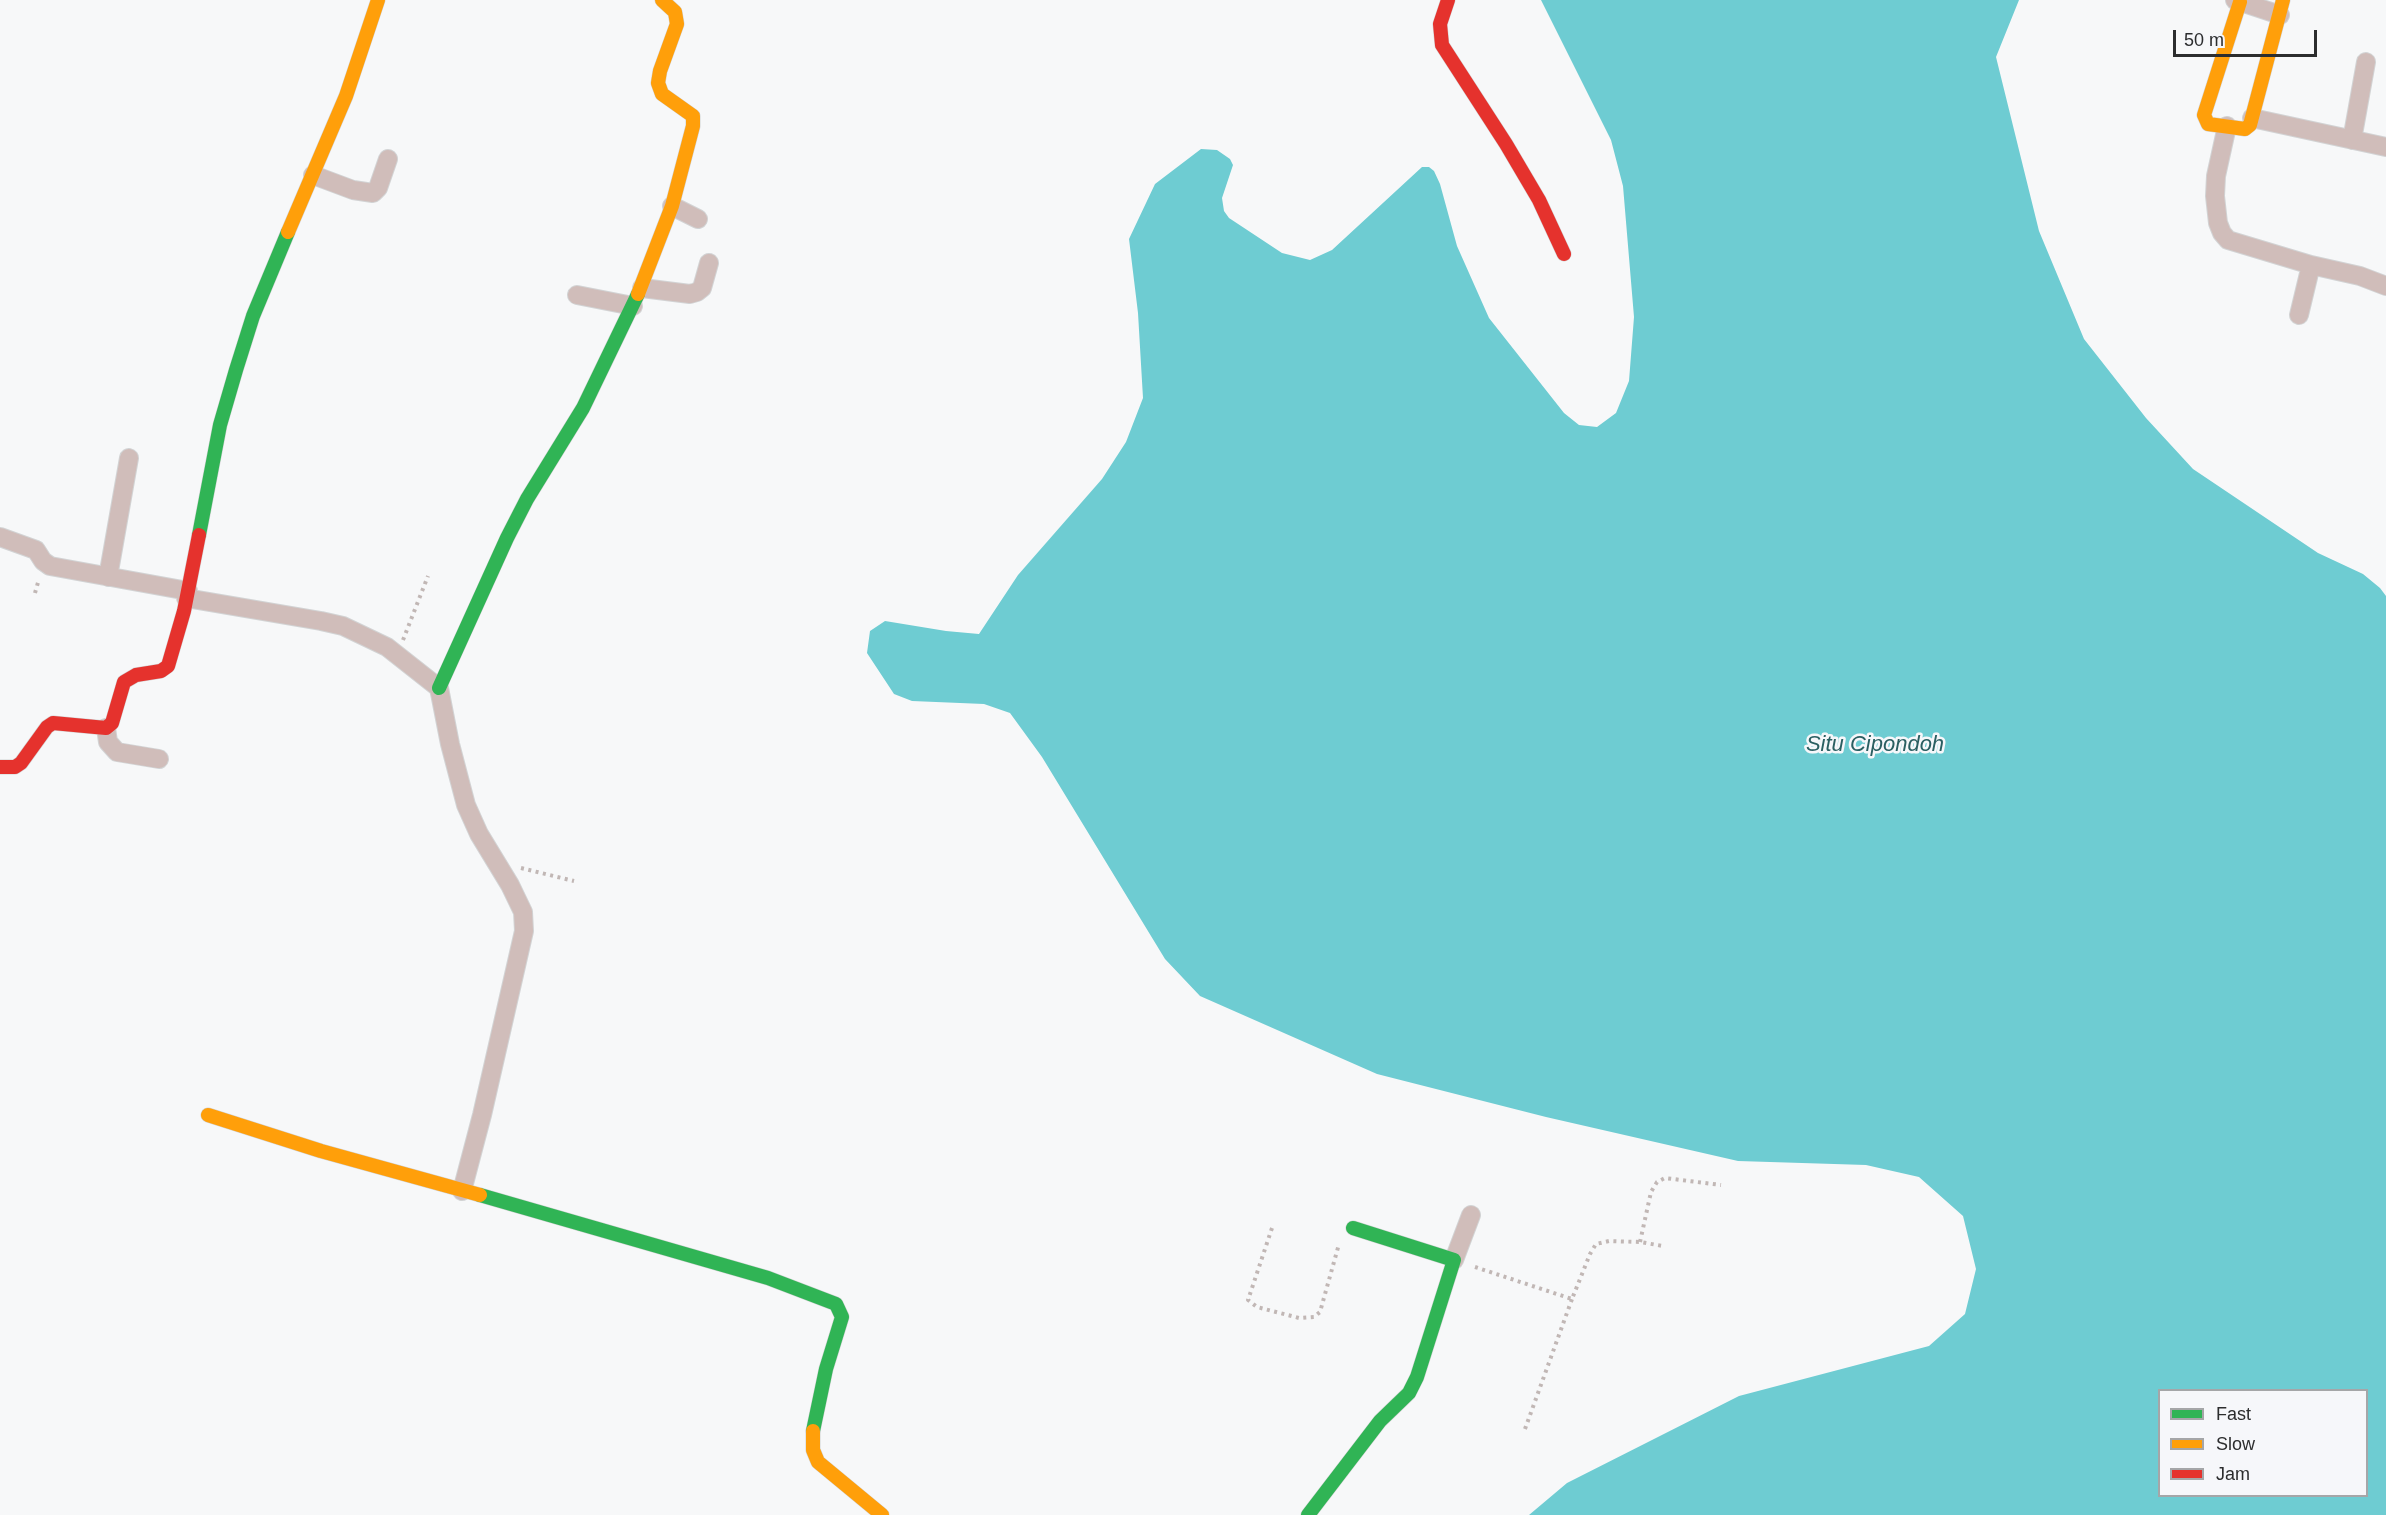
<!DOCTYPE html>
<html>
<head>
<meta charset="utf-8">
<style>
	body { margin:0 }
	#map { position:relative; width:2386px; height:1515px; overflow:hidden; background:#f7f8f9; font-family:Arial,sans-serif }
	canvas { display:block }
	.legend { position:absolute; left:2158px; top:1389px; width:210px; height:108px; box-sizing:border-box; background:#f6f7fa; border:2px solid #a5a6a8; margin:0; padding:8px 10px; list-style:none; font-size:18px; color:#2c2d2e }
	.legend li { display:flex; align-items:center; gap:12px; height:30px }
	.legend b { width:30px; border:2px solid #a5a6a8 }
	.scale { position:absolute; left:2173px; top:30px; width:144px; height:27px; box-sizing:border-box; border:3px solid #2c2d2e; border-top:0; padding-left:8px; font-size:18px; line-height:21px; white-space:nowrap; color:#2c2d2e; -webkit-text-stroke:4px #f6f7fa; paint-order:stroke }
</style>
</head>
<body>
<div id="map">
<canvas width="2386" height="1515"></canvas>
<ul class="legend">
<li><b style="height:8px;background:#30b455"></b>Fast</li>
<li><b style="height:8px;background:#ff9f0a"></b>Slow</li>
<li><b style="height:8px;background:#e5322d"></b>Jam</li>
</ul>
<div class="scale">50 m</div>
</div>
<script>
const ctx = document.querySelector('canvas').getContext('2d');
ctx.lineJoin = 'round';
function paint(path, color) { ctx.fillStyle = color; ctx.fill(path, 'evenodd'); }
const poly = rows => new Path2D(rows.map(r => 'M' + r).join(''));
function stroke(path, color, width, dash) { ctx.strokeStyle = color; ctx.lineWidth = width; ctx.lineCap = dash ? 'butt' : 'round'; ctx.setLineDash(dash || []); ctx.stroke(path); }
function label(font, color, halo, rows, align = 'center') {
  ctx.font = font + ' Arial,sans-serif'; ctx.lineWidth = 5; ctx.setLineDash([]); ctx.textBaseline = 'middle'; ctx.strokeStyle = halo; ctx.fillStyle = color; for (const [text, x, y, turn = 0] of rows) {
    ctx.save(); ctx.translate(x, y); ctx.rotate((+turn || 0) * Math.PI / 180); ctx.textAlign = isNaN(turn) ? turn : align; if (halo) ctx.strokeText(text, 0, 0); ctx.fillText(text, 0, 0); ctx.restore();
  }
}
paint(poly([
	[1541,0,2019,0,1996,57,2039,231,2084,339,2146,418,2193,469,2318,553,2363,574,2380,588,2386,596,2386,1515,1529,1515,1567,1483,1739,1396,1929,1346,1965,1314,1976,1269,1963,1216,1919,1177,1866,1165,1738,1161,1546,1117,1377,1074,1200,996,1165,959,1042,757,1010,713,984,704,912,701,894,694,867,653,870,631,885,621,946,631,979,634,1018,575,1102,479,1126,442,1143,398,1138,313,1129,239,1155,184,1201,149,1217,150,1230,159,1233,165,1222,198,1224,211,1229,218,1282,253,1310,260,1332,250,1422,167,1429,167,1434,171,1440,184,1457,246,1489,318,1564,413,1579,425,1597,427,1616,413,1629,381,1634,317,1623,186,1611,140],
	[2160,1390,2366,1390,2366,1496,2160,1496]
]), '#6eccd2');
const street = poly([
	[2235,0,2280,15],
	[2252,118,2386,147],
	[2227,126,2216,176,2215,196,2218,223,2222,233,2228,240,2311,265,2360,276,2386,286],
	[2352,140,2366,62],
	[313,175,353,190,373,193,378,188,388,159],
	[672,206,698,219],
	[642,288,690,294,697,292,702,288,709,263],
	[577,295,633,306],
	[2299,315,2311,265],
	[0,537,36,550,43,561,50,566,188,591],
	[108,577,129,458],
	[186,598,321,621,343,626,387,647,439,688,450,744,466,805,479,834,510,885,523,912,524,931,482,1115,462,1191],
	[106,728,108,742,117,752,159,759],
	[1454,1260,1471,1215]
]);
const fast = poly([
	[199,535,220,425,236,370,253,316,288,232],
	[439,688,507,538,527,499,583,408,638,294],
	[480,1195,768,1278,836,1304,842,1317,826,1369,813,1431],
	[1308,1515,1380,1421,1409,1393,1417,1377,1454,1260,1353,1228]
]);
const slow = poly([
	[2240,2,2204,115,2208,124,2245,129,2250,125,2283,0],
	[288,232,346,96,378,0],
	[638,294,672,206,693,126,693,116,662,94,658,83,660,71,677,24,675,12,662,0],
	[208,1115,321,1151,480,1195],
	[813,1431,813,1450,818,1462,882,1515]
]);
const jam = poly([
	[1448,0,1440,24,1442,45,1506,144,1539,200,1564,254],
	[0,767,15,767,21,763,47,727,53,723,106,728,112,723,124,682,136,675,161,671,168,666,184,611,199,535]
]);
stroke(street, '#d2d3d4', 20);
stroke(fast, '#d2d3d4', 15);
stroke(slow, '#d2d3d4', 15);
stroke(jam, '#d2d3d4', 15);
stroke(poly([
	[35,593,39,579],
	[403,640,428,576],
	[521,868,574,881],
	[1272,1228,1248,1300,1257,1307,1299,1318,1314,1317,1320,1312,1339,1244],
	[1640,1242,1651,1192,1657,1182,1665,1178,1721,1185],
	[1475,1267,1572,1299,1590,1254,1596,1244,1609,1241,1640,1242,1663,1246],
	[1525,1429,1572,1299]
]), '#c1b7b5', 4, [3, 4.5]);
stroke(street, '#d0bdba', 18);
stroke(fast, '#30b455', 14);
stroke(slow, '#ff9f0a', 14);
stroke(jam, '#e5322d', 14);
label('italic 22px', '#2a5f62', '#f6f7fa', [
	["Situ Cipondoh",1875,745]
]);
</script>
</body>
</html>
